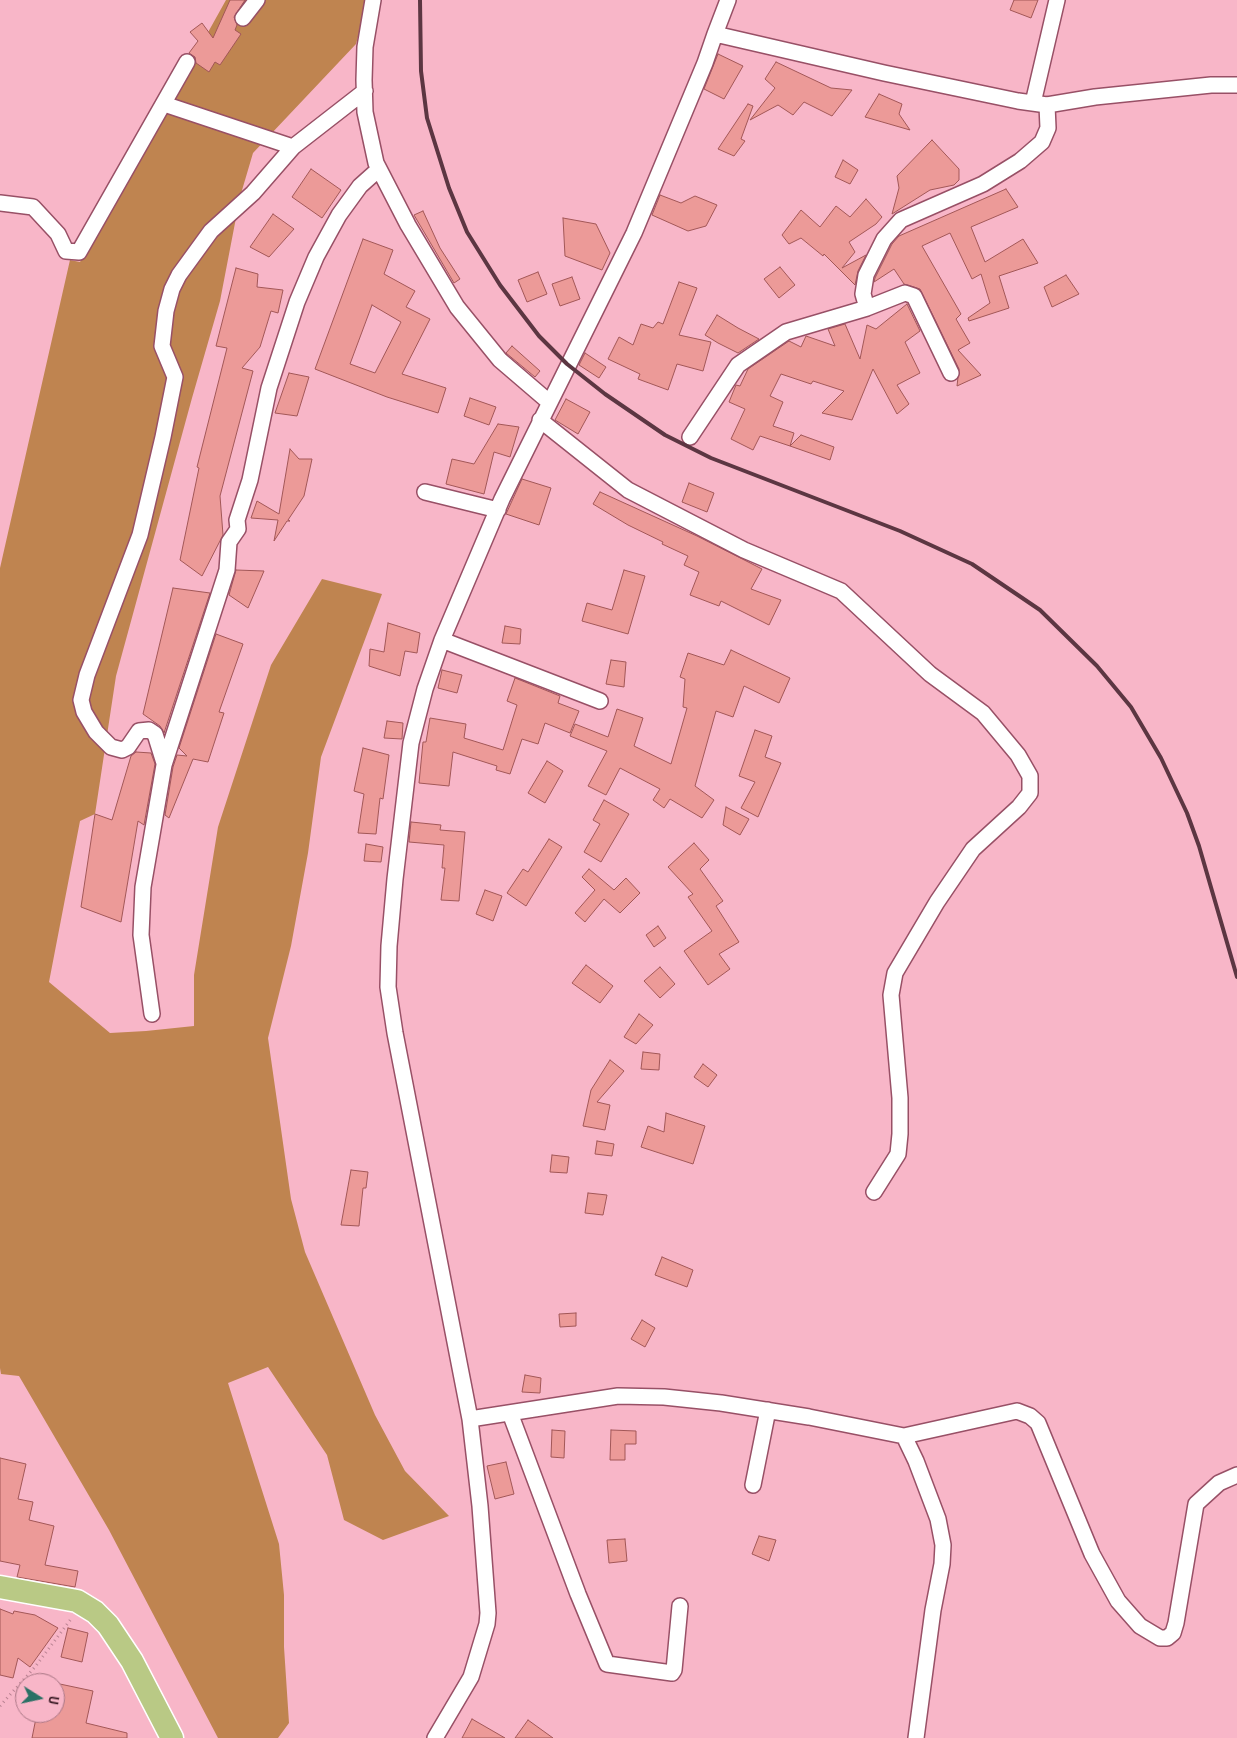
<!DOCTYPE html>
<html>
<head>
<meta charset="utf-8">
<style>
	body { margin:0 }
	#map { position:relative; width:1237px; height:1738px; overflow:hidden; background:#f8b6c8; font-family:"Archivo Narrow",sans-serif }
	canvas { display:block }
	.north { position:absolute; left:15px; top:1673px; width:50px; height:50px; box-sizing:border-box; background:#f8b6c8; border:1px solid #ab7786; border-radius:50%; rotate:100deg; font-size:14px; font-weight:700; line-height:20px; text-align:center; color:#371822 }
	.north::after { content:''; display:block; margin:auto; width:18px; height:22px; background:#2a7065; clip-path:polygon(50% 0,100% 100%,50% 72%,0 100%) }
</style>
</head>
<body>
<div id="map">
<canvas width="1237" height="1738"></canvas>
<div class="north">U</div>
</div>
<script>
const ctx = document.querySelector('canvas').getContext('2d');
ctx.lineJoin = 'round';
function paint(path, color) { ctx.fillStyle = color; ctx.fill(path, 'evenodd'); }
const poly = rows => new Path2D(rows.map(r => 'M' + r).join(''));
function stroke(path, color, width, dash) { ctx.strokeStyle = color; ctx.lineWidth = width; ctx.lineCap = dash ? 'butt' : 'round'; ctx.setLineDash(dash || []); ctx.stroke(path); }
paint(poly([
	[226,0,368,0,356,44,253,153,240,197,220,301,192,398,116,676,95,814,80,821,49,982,110,1033,146,1031,194,1026,194,975,218,827,271,665,322,579,382,594,321,757,308,853,291,946,268,1038,291,1199,305,1252,375,1415,405,1471,449,1516,383,1540,344,1520,327,1455,268,1367,228,1383,279,1544,284,1595,284,1647,289,1723,278,1738,218,1738,109,1530,19,1376,1,1374,0,1368,0,568,70,260,80,262]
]), '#bf8450');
const building = poly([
	[230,0,245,0,234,17,237,25,235,30,241,34,220,65,215,62,209,72,196,63,195,57,189,53,198,41,190,32,202,23,213,38,230,0],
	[1014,0,1038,0,1031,18,1010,10,1014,0],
	[718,54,743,66,724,99,704,89,718,54],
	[776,62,831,88,852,90,832,116,804,102,793,115,778,105,750,120,775,88,765,79,776,62],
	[879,94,902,104,899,114,910,130,865,117,879,94],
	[748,104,753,106,741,139,745,141,734,156,718,149,748,104],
	[932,140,959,169,959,180,954,185,930,190,892,214,899,188,897,176,932,140],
	[843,160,858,170,850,184,835,177,843,160],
	[311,169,341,190,322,218,292,197,311,169],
	[1006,189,1018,207,971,227,985,262,1023,239,1038,263,999,276,1009,308,969,321,968,318,990,303,981,274,972,279,950,233,922,246,961,314,956,319,970,343,958,350,981,375,957,386,959,369,920,289,904,284,894,269,874,282,875,278,892,244,899,236,1006,189],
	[660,195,681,203,695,196,717,205,706,226,688,231,652,215,660,195],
	[866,199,882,217,876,224,849,242,855,252,842,268,866,255,858,271,855,285,824,254,823,256,801,238,789,244,782,235,801,210,820,227,836,206,850,217,866,199],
	[423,211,440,248,460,279,454,283,414,215,423,211],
	[273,214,294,229,269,257,250,247,273,214],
	[563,218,596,224,610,253,602,270,565,256,563,218],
	[363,239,393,250,384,274,415,291,406,307,430,319,402,374,446,388,438,413,387,397,315,369,363,239],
	[372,305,401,322,375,373,350,364,372,305],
	[780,267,795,285,779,298,764,279,780,267],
	[236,268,258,274,257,287,283,290,278,313,271,311,260,347,242,368,253,371,220,496,223,535,202,576,180,560,199,468,197,467,227,348,216,346,236,268],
	[538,272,547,294,527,302,518,280,538,272],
	[1066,275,1079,294,1052,307,1044,287,1066,275],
	[572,277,580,299,560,306,552,284,572,277],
	[679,282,697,288,679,335,711,342,703,371,677,364,668,390,638,379,640,374,608,359,619,337,633,345,641,324,653,328,658,322,663,324,679,282],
	[907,304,920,331,905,342,920,373,897,385,909,404,897,414,873,369,852,420,822,413,844,391,813,381,811,384,781,374,770,396,783,402,773,426,794,433,790,446,760,436,753,450,731,439,745,409,729,402,736,385,740,386,748,369,789,341,801,347,806,336,835,346,828,329,845,324,860,359,867,325,876,329,907,304],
	[717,315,738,328,759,339,738,353,718,343,705,335,717,315],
	[512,346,540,371,535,377,506,353,512,346],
	[585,353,606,367,599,378,579,365,585,353],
	[289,373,309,377,297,416,275,413,289,373],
	[470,398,496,407,489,425,464,416,470,398],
	[566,399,590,412,578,434,555,420,566,399],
	[498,424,519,427,510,457,494,452,484,494,446,484,452,459,474,464,498,424],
	[801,435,834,447,830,460,790,446,801,435],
	[290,449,299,459,312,459,304,496,288,520,290,521,287,521,274,541,278,520,251,518,257,501,279,514,290,449],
	[522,479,551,488,539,525,506,514,522,479],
	[689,483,714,493,707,512,682,502,689,483],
	[600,492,697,536,762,569,751,589,781,600,769,625,721,601,719,606,690,595,699,572,684,565,688,556,662,544,663,542,628,525,593,504,600,492],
	[236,570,264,571,248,608,229,595,236,570],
	[624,570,645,576,628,634,582,621,587,603,612,610,624,570],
	[173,588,210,593,164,733,160,726,143,714,173,588],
	[388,623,420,633,417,653,405,651,400,676,369,666,370,649,384,652,388,623],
	[505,626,521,629,520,644,502,643,505,626],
	[216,634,243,644,219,712,224,713,208,762,193,759,169,818,165,815,173,767,177,755,187,756,179,748,216,634],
	[731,650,790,678,779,703,744,686,733,717,716,711,695,786,714,800,702,818,670,799,664,808,653,800,660,789,620,768,606,795,588,786,607,751,570,736,575,724,608,737,617,709,643,718,634,746,671,764,687,708,683,707,685,679,680,677,688,653,724,665,731,650],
	[611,660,626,662,624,687,606,684,611,660],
	[442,670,462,675,457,693,438,688,442,670],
	[515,678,560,696,558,703,579,711,570,733,545,723,538,744,522,739,510,774,496,770,497,766,453,752,449,786,419,783,423,742,426,742,430,718,466,724,464,738,503,750,517,705,507,701,515,678],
	[387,721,403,723,402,739,384,738,387,721],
	[755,730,772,736,765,757,781,763,758,817,741,808,755,782,739,776,755,730],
	[363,748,389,755,383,799,380,798,376,834,358,833,364,794,354,791,363,748],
	[136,752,151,753,155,764,144,825,138,821,121,922,81,907,95,814,112,820,131,756,136,752],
	[547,761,563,771,545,803,528,793,547,761],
	[604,800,629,814,601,862,584,852,600,824,593,820,604,800],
	[726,807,749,819,740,835,723,825,726,807],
	[411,822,441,825,440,830,465,832,459,901,441,900,445,868,442,868,444,845,409,842,411,822],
	[549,839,562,847,526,906,507,893,523,869,528,872,549,839],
	[694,843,709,860,700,869,723,901,716,906,739,942,719,954,730,969,708,985,684,951,712,931,688,897,693,894,668,867,694,843],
	[366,844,383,847,381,862,364,861,366,844],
	[589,869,614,890,626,878,640,893,620,913,604,899,585,922,575,913,595,890,582,877,589,869],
	[485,890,502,896,493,921,476,914,485,890],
	[658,926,666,938,654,947,646,935,658,926],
	[586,965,613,986,600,1003,572,983,586,965],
	[660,967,675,984,660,998,644,981,660,967],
	[639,1014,653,1025,636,1044,624,1037,639,1014],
	[643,1052,660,1054,659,1070,641,1069,643,1052],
	[610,1060,624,1071,597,1102,610,1105,605,1130,583,1126,591,1090,610,1060],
	[703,1064,717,1075,708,1087,694,1077,703,1064],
	[666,1113,705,1126,693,1164,641,1147,648,1126,664,1132,666,1113],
	[597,1141,614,1144,612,1156,595,1154,597,1141],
	[552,1155,569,1157,567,1173,550,1172,552,1155],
	[351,1170,368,1172,366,1188,363,1188,359,1226,341,1225,351,1170],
	[588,1193,607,1195,603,1215,585,1213,588,1193],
	[662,1257,693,1270,687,1287,655,1275,662,1257],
	[576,1313,576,1326,560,1327,559,1314,576,1313],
	[642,1320,655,1328,645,1347,631,1339,642,1320],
	[525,1375,541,1378,540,1393,522,1392,525,1375],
	[552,1430,565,1431,564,1458,551,1457,552,1430],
	[611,1430,636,1431,636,1444,625,1444,625,1460,610,1460,611,1430],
	[0,1458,26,1464,18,1499,33,1502,29,1520,54,1526,45,1565,78,1571,75,1587,17,1577,20,1565,0,1561,0,1458],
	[506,1462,514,1494,495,1499,487,1466,506,1462],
	[759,1536,776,1540,769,1561,752,1554,759,1536],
	[625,1539,627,1561,609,1563,607,1540,625,1539],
	[0,1609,13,1614,14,1611,35,1615,58,1628,30,1667,18,1658,13,1678,0,1675,0,1609],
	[68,1628,88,1633,82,1662,61,1657,68,1628],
	[55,1683,93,1691,86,1723,127,1733,127,1738,32,1738,37,1713,55,1713,55,1683],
	[472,1719,505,1738,462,1738,472,1719],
	[528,1720,553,1738,515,1738,528,1720]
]);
paint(building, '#ec9a98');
stroke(building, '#a25757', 1);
const street = poly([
	[373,0,365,47,364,80,365,112,376,163,408,225,457,307,500,360,549,402],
	[243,18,257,0],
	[715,34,728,0],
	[1033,103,1057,0],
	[164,104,293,147],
	[0,203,33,207,58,234,66,251,79,252,187,62],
	[951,373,914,296,905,293,867,308,863,294,866,275,884,239,901,220,983,184,1020,161,1042,142,1048,128,1047,105],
	[540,420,628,490,744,550,841,591,930,674,983,713,1018,755,1030,776,1030,793,1019,807,973,849,937,902,895,973,891,995,900,1098,900,1134,898,1154,874,1192],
	[690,437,738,365,786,332,867,308],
	[425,492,498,510],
	[442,640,600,701],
	[164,763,155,734,149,730,139,731,128,747,122,750,111,747,96,732,84,712,81,700,87,675,140,535,163,437,175,377,162,346,166,311,172,289,179,275,211,231,253,193,293,147,365,91],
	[152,1014,141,935,143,887,164,765,227,570,229,542,238,529,237,520,250,480,269,388,297,302,316,257,339,215,360,186,379,169],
	[510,1413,578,1594,607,1664,672,1673,674,1670,680,1606],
	[470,1419,618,1396,664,1397,721,1403,809,1417,904,1436,1017,1411,1030,1416,1038,1423,1092,1554,1118,1601,1140,1626,1160,1638,1167,1638,1173,1633,1176,1623,1196,1504,1219,1483,1237,1475],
	[904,1436,916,1461,938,1519,943,1545,942,1564,933,1610,916,1738],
	[753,1485,768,1410],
	[435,1738,471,1677,487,1624,488,1613,480,1506,470,1419,395,1033,388,987,389,946,395,879,411,743,425,689,442,640,502,499,634,233,705,63,715,34,884,73,1018,101,1047,105,1095,97,1211,85,1237,85]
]);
const primary = poly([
	[0,1587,77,1601,95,1612,108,1625,132,1661,172,1738]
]);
stroke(street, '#985066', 18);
stroke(primary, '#fff', 25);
stroke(poly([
	[0,1706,35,1667,71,1619]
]), '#b88191', 3, [1, 4]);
stroke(street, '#fff', 15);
stroke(primary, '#b9c985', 22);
stroke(poly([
	[420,0,421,71,427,118,449,188,467,232,500,285,539,336,567,364,605,394,665,435,711,458,900,531,972,564,1040,610,1097,666,1131,707,1161,758,1187,813,1199,846,1237,977]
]), '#5c3642', 4);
</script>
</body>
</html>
